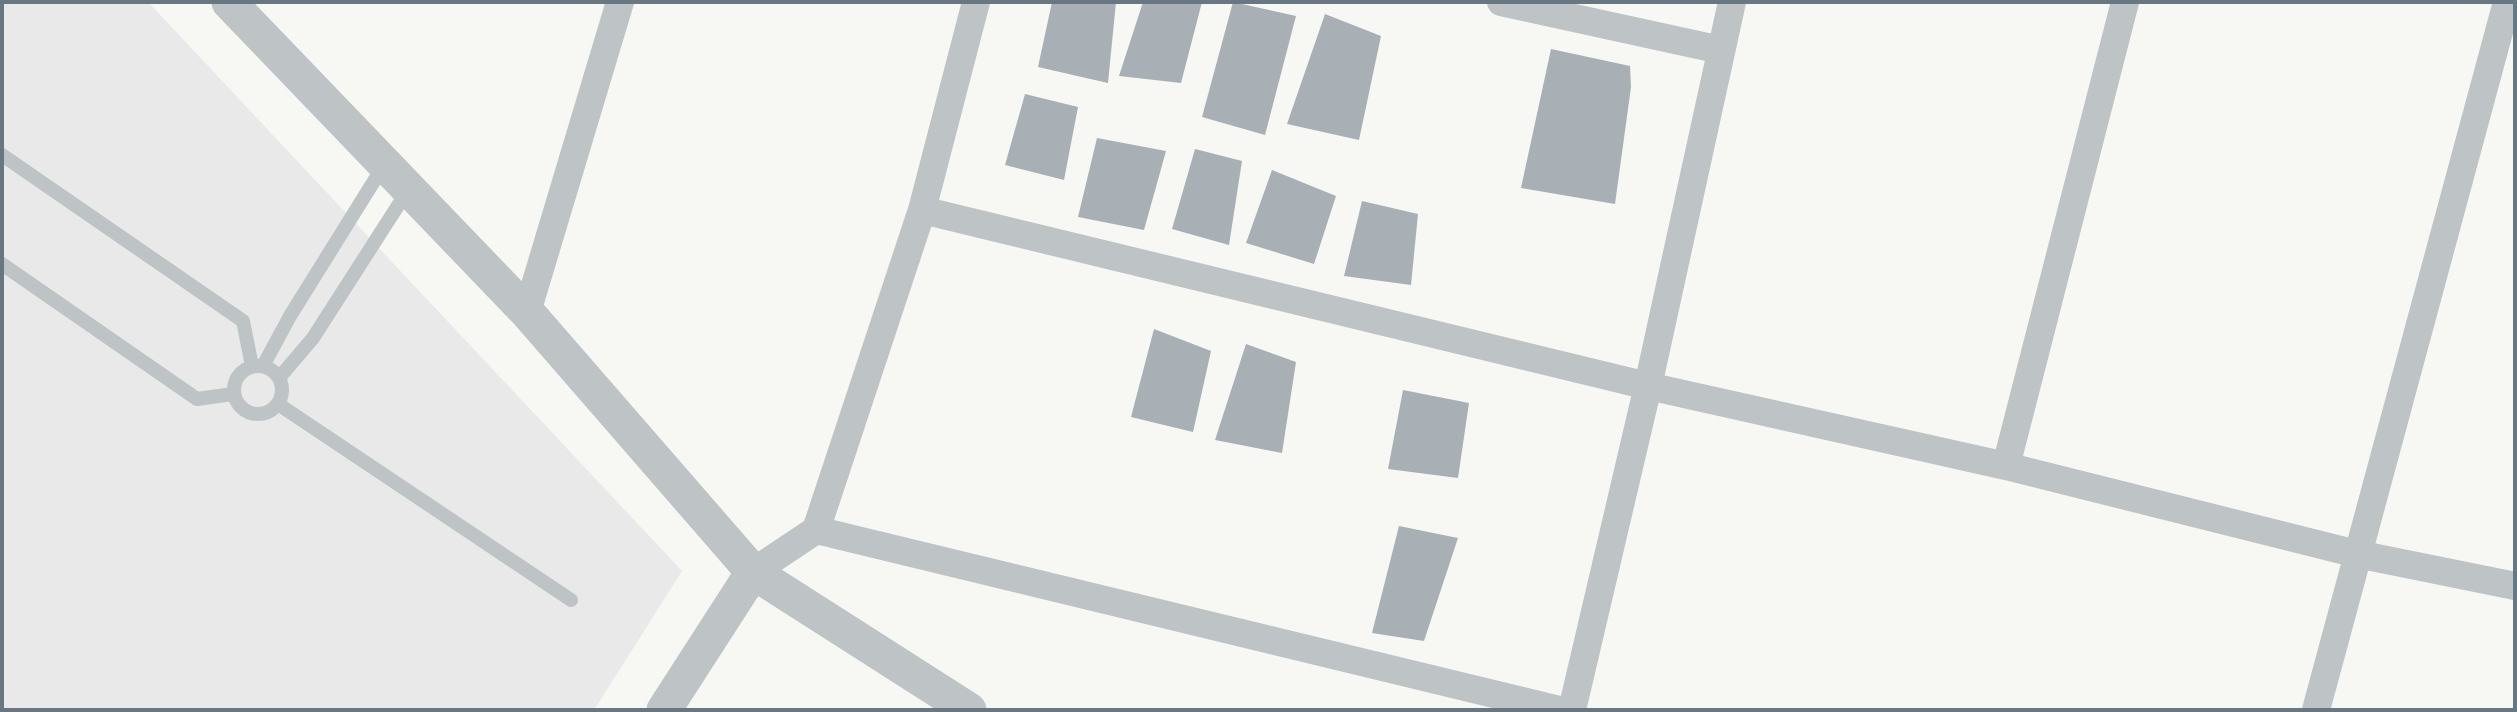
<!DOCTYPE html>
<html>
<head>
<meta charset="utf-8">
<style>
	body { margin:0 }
	#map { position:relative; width:2517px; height:712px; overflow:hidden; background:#f7f7f4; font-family:Rubik,sans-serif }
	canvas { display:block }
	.frame { position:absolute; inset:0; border:4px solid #687883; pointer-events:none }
</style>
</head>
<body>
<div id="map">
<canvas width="2517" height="712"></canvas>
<div class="frame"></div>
</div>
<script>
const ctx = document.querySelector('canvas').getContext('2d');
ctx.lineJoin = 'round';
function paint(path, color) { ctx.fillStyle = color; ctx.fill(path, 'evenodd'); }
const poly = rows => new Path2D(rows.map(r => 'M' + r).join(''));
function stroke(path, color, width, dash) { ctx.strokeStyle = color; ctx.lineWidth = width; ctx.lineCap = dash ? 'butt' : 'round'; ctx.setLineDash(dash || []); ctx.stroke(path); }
paint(poly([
	[2,2,148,2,682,571,594,710,2,710]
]), '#e8e9e8');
paint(poly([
	[1052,2,1116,2,1108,83,1038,67],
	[1143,2,1202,2,1181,83,1119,76],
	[1233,2,1296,16,1265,135,1202,117],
	[1325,14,1381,36,1359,140,1287,124],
	[1551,49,1630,66,1631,87,1615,204,1521,188],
	[1025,94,1078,107,1064,180,1005,165],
	[1097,138,1166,151,1144,230,1078,217],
	[1195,149,1242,161,1229,245,1172,229],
	[1272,170,1336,196,1314,264,1246,243],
	[1362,201,1418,214,1411,285,1344,276],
	[1154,329,1211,351,1193,432,1131,417],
	[1246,344,1296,362,1282,453,1215,440],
	[1403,390,1469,403,1458,478,1388,469],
	[1399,526,1458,538,1424,641,1372,633]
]), '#a8b0b5');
stroke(poly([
	[2,155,243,321,252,366],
	[2,264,197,399,233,394],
	'234 390a24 24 0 1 1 48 0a24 24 0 1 1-48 0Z',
	[263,366,290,316,384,165],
	[279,378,313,338,408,190],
	[278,404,571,600]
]), '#bec3c6', 14);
stroke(poly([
	[1501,2,1721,50],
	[922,210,1648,386,2006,466,2357,554,2515,586],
	[527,312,620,2],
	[2006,466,2125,2],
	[816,530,1560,710],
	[753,572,816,530,922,210,976,2],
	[1572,710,1648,386,1732,2],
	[2316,710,2507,2]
]), '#bec3c6', 28);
stroke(poly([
	[229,2,527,312,753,572,969,710],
	[664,710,753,572]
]), '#bec3c6', 35);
</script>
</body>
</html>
